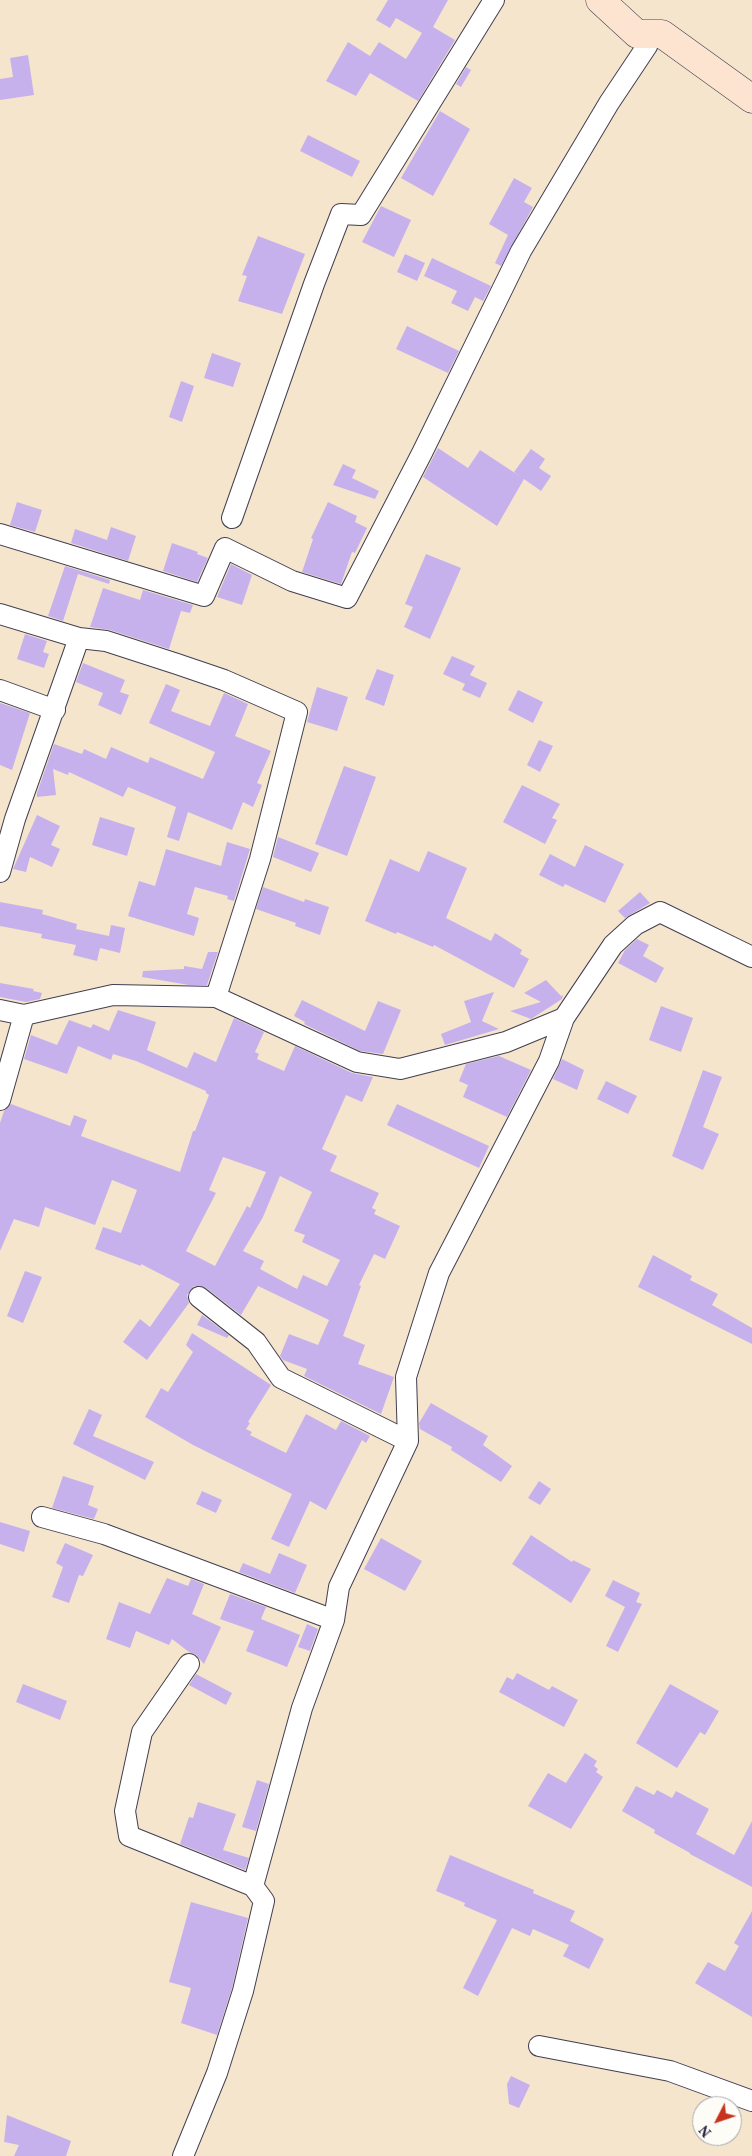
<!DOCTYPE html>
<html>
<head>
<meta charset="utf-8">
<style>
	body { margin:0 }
	#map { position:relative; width:752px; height:2156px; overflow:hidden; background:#f5e5cc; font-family:Vollkorn,serif }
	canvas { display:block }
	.north { position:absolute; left:692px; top:2096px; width:50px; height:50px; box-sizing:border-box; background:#fdfcf7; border:1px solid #a5a5ac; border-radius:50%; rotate:229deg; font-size:14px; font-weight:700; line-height:20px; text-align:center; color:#22223b }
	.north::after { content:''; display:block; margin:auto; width:18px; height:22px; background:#c8321e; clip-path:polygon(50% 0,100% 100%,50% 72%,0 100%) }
</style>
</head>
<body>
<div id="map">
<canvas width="752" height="2156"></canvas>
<div class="north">N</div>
</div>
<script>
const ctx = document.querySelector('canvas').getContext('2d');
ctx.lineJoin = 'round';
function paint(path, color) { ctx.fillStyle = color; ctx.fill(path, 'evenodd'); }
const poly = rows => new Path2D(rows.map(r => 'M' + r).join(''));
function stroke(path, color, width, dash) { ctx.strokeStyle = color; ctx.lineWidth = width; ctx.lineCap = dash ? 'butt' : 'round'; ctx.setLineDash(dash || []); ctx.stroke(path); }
paint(poly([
	[388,0,448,0,433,27,455,40,418,101,370,73,356,96,326,81,348,42,370,56,379,42,406,59,422,33,396,18,390,28,376,20],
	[28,55,34,95,0,100,0,79,13,77,10,58],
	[466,67,471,70,461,87,456,84],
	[440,111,470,129,433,196,401,178],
	[308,135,360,161,352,177,300,151],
	[514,178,532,188,524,202,533,207,501,266,495,263,508,235,489,224],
	[381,206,411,220,394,257,362,242],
	[258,236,305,254,282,314,238,301,247,276,242,275],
	[405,254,425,263,417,281,397,272],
	[432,258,491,286,483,301,475,297,468,311,451,303,457,291,424,276],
	[407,326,459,351,448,373,396,349],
	[212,353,241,363,233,387,204,378],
	[181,381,194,386,182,422,169,417],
	[438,448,468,468,480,450,521,477,514,472,531,449,545,459,539,468,551,476,541,491,524,479,497,526,423,477],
	[343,464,356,470,352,478,379,491,375,499,333,485],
	[17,502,42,510,35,532,10,525],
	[328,502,357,516,355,522,367,528,355,553,352,552,341,584,302,572,313,539,311,538],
	[111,527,136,536,128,561,71,543,75,529,107,540],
	[172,543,198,552,197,554,208,558,197,582,163,571],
	[426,554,461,568,430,639,404,627,413,607,405,604],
	[231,564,252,575,242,605,217,597],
	[65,566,110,580,109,584,78,574,63,621,48,616],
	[103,588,140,600,143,590,193,605,190,613,181,611,169,649,110,630,90,627],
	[25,634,47,641,43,652,49,654,44,668,17,659],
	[452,656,475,666,470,675,487,683,480,698,462,690,465,684,443,674],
	[83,663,125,680,120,692,129,695,121,715,98,705,103,693,76,682],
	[377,669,394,675,384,706,365,699],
	[166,684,180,690,171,711,210,726,224,693,248,704,235,736,271,751,257,783,262,785,253,807,243,802,232,830,188,812,179,841,167,837,176,807,128,787,123,797,69,772,68,775,53,769,56,795,37,797,37,793,54,744,82,754,84,749,106,759,111,747,148,763,150,757,203,779,215,752,149,723],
	[317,687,348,697,337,731,307,722],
	[518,690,543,702,533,723,508,710],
	[0,703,30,713,12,770,0,765],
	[539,740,553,746,540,772,527,765],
	[344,766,376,777,347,856,315,844],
	[522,785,560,804,552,818,557,820,545,844,503,822],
	[37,815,60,826,51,845,60,849,52,867,30,857,26,872,13,869],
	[100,817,135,828,127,856,92,845],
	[278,837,319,853,311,872,273,857],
	[227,842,250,849,234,901,227,899,228,896,195,887,187,914,199,918,194,936,128,916,139,881,155,886,166,849,221,866],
	[585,845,624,864,605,903,565,884,563,887,539,875,550,854,575,867],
	[428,851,467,868,446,918,491,941,495,933,522,950,520,954,529,959,514,988,434,945,433,947,397,932,396,934,365,921,390,859,419,872],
	[263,887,304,902,305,899,329,907,320,935,295,926,296,923,256,909],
	[640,892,650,903,625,918,618,911],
	[0,902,43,910,42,914,77,924,76,929,109,936,111,925,125,928,120,953,100,948,97,961,73,955,76,945,41,938,42,934,0,926],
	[637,939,649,945,643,956,664,968,656,983,618,963,625,950],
	[208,952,218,952,207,985,189,985,142,977,143,971,184,969,184,966,202,969],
	[546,980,561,996,563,995,562,999,531,1019,510,1011,541,1002,524,993],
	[0,983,34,989,33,991,42,993,40,999,26,1002,0,997],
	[494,992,482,1021,499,1029,445,1045,441,1034,471,1022,464,1001],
	[302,1000,365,1031,378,1001,401,1010,383,1054,360,1051,304,1024,305,1022,294,1016],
	[661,1006,693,1018,681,1052,649,1040],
	[118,1010,156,1022,147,1050,187,1068,194,1052,216,1062,234,1018,264,1032,255,1052,259,1054,257,1059,284,1071,295,1046,352,1073,373,1077,362,1102,346,1095,322,1149,337,1156,330,1171,379,1193,372,1208,376,1210,374,1214,400,1226,385,1259,374,1254,359,1285,361,1286,343,1336,365,1345,358,1364,394,1377,381,1414,304,1376,307,1369,283,1360,280,1356,289,1334,318,1345,329,1320,258,1286,241,1315,206,1288,194,1286,187,1295,189,1303,147,1360,123,1342,140,1319,150,1327,180,1284,141,1264,141,1266,95,1249,103,1227,121,1233,137,1190,112,1180,95,1225,45,1207,39,1227,14,1219,0,1251,0,1123,4,1111,11,1104,70,1126,74,1115,87,1120,81,1136,180,1172,193,1131,195,1131,209,1095,206,1093,206,1091,136,1061,113,1054,111,1060,78,1046,67,1074,24,1059,31,1035,57,1045,69,1020,91,1028,93,1024,109,1031],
	[223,1157,266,1172,250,1208,247,1206,215,1266,186,1251,216,1193,209,1190],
	[280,1176,312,1192,294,1231,305,1235,302,1242,340,1260,327,1286,303,1275,297,1289,260,1269,264,1261,243,1251,263,1217],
	[499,1056,531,1070,507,1117,463,1097,468,1085,459,1081,466,1064],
	[562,1059,584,1070,577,1090,553,1079],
	[703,1070,722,1077,703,1127,719,1134,703,1170,672,1156],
	[606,1081,637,1096,628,1114,597,1099],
	[397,1104,489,1146,479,1168,387,1125],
	[653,1255,692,1276,690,1280,718,1294,712,1305,752,1328,752,1344,638,1287],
	[25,1271,42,1277,23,1323,7,1316],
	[202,1315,229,1335,227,1338,197,1325],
	[192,1333,271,1385,248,1422,250,1423,246,1429,252,1432,250,1435,286,1453,306,1414,336,1430,341,1421,370,1436,366,1443,362,1440,326,1510,310,1501,289,1547,271,1539,292,1494,193,1445,145,1417,161,1388,168,1392,193,1352,186,1345],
	[431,1403,488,1436,483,1445,512,1466,501,1482,451,1450,452,1447,420,1429,419,1423],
	[89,1409,102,1415,93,1436,154,1462,145,1480,73,1444],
	[63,1476,94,1486,88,1505,98,1509,94,1519,52,1508],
	[539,1481,551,1489,540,1505,528,1498],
	[202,1491,222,1500,216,1513,196,1504],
	[0,1522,30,1531,24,1552,0,1544],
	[531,1535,572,1562,573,1560,591,1569,571,1603,512,1564],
	[381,1538,422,1561,405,1591,364,1569],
	[65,1543,93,1555,83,1576,79,1575,69,1603,52,1597,63,1567,56,1563],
	[279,1553,307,1565,295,1593,239,1572,243,1563,270,1574],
	[167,1578,188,1586,191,1579,204,1584,192,1614,221,1627,204,1664,196,1655,189,1652,172,1639,169,1645,136,1631,130,1648,106,1639,119,1602,150,1614],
	[613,1580,640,1593,636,1602,642,1604,618,1652,606,1646,625,1607,605,1596],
	[230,1594,266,1607,261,1619,300,1635,287,1667,246,1651,254,1631,220,1619],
	[307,1624,318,1629,310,1651,298,1647],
	[517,1673,549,1690,552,1686,578,1700,564,1727,499,1692,507,1677,513,1680],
	[196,1674,232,1693,226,1705,189,1685],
	[23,1684,67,1701,60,1720,16,1702],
	[670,1684,719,1711,705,1735,700,1732,677,1768,636,1743],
	[585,1753,597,1761,594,1766,598,1769,596,1772,603,1777,571,1829,528,1806,548,1773,566,1783],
	[257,1780,269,1784,256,1831,242,1827],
	[636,1786,654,1795,657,1790,672,1798,676,1791,709,1809,696,1834,734,1855,752,1821,752,1887,690,1854,690,1853,654,1833,655,1830,622,1811],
	[198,1802,236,1814,223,1850,249,1858,245,1870,180,1844,189,1817,193,1818],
	[450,1855,534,1890,533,1893,575,1911,570,1921,604,1939,589,1969,563,1956,569,1945,533,1929,530,1936,512,1928,478,1996,463,1988,497,1920,464,1906,465,1903,436,1891],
	[191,1902,248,1918,232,1988,217,2035,181,2023,191,1988,169,1982],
	[752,1911,752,2017,695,1983,708,1962,725,1971,739,1946,734,1943],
	[511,2076,530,2085,519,2108,509,2104,507,2084],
	[7,2115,71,2141,66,2156,14,2156,19,2145,4,2142]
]), '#c7b1ed');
const street = poly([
	[232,518,314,284,341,214,361,215,494,0],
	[0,534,204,596,225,548,292,581,347,598,422,453,521,251,609,103,647,46,652,34],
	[0,614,79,638,106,641,177,664,224,680,297,712,260,859,216,997],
	[0,690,55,710],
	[0,872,15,819,79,638],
	[0,1010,24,1015,113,995,216,997,357,1062,400,1069,506,1042,564,1018,613,945,635,925,660,912,752,957],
	[0,1100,24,1015],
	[199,1297,256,1342,281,1378,408,1441],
	[42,1517,104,1534,334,1620],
	[253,1886,302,1708,334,1620,339,1587,408,1441,406,1377,439,1273,549,1061,564,1018],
	[539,2046,670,2071,752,2101],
	[183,2156,217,2073,243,1991,264,1901,253,1886,129,1836,125,1811,142,1732,189,1664]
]);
const secondary = poly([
	[600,0,637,34,662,34,752,99]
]);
stroke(street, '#423f51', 22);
stroke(secondary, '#423f51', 29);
stroke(street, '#fff', 20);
stroke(secondary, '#fde4d1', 28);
</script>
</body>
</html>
